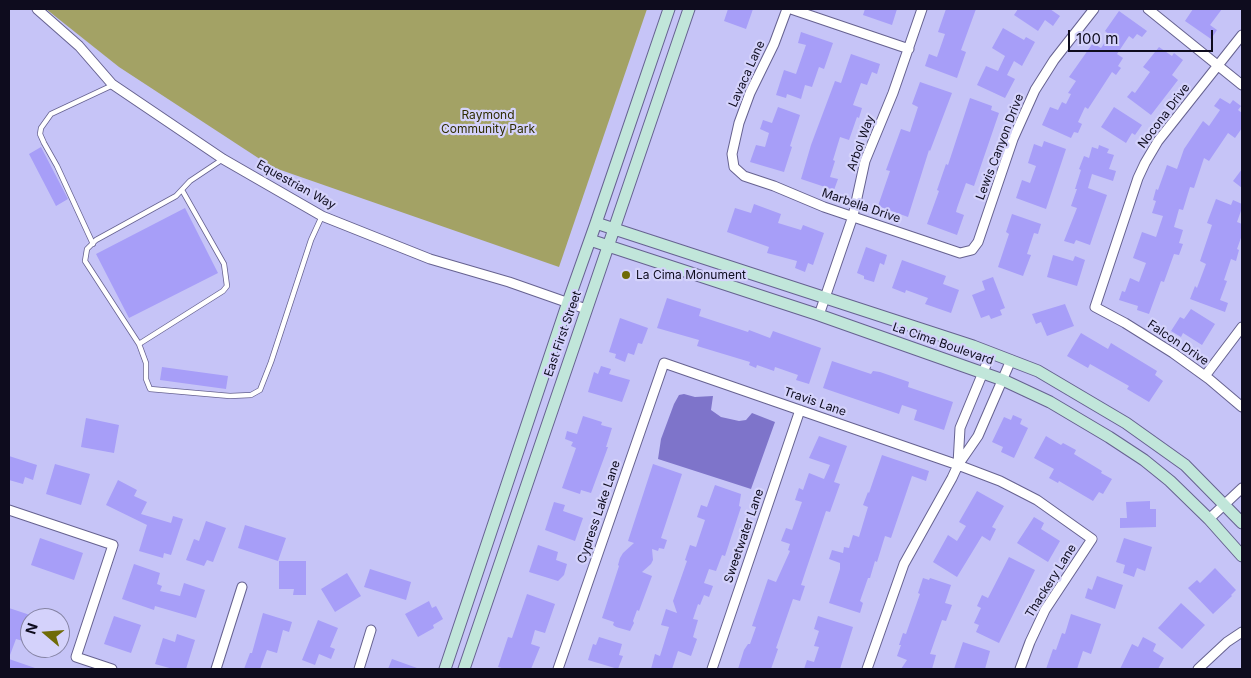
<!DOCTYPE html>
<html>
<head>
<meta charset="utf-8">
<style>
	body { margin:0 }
	#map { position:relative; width:1251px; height:678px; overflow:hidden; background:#c6c4f7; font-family:Inter,sans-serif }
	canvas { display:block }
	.frame { position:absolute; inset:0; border:10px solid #0e0c1e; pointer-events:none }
	.north { position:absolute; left:20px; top:608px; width:50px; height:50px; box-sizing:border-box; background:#d4d2fb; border:1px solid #8583a3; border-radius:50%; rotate:288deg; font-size:14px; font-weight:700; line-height:20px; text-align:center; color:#0e0c1e }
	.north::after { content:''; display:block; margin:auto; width:18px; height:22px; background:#6f6b07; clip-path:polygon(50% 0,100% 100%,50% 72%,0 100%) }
	.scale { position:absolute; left:1068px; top:30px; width:145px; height:22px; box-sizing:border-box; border:2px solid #0e0c1e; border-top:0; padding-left:6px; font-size:15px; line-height:18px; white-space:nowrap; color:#0e0c1e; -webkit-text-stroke:4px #d4d2fb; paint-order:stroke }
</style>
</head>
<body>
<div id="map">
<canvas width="1251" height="678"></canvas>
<div class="frame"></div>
<div class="north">N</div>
<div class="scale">100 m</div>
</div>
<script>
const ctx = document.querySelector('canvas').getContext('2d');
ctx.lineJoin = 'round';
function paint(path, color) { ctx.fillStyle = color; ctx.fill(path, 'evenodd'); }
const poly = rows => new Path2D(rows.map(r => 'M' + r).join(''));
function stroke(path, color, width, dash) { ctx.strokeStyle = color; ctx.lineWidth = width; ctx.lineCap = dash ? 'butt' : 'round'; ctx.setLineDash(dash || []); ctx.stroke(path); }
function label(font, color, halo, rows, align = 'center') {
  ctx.font = font + ' Inter,sans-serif'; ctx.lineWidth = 4.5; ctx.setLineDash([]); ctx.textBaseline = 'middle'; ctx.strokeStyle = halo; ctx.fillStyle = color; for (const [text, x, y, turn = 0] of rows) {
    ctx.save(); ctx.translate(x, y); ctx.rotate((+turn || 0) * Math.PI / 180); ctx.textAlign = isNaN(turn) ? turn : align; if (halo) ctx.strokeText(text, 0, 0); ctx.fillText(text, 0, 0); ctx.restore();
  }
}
paint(poly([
	[46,9,647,9,559,267,272,167,119,67]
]), '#a3a265');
paint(poly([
	[684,394,695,397,713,396,711,410,721,417,739,421,746,420,752,413,775,422,751,489,658,459,661,439,674,404,679,395]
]), '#7e74ca');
paint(poly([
	[728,9,753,9,746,29,724,21],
	[865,9,897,9,892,25,863,15],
	[946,9,976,9,961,50,966,52,957,78,925,66,929,54,937,57,945,34,938,32],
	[1018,9,1050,9,1060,16,1053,26,1045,20,1038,31,1014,15],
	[1193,9,1222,9,1210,25,1217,30,1211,39,1185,21],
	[1119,11,1147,31,1142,37,1137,34,1133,39,1129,36,1117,54,1123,58,1118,66,1121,68,1116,75,1112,72,1088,109,1085,107,1078,122,1082,124,1078,133,1074,132,1071,138,1042,125,1050,107,1058,110,1062,102,1066,104,1071,94,1068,93,1076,81,1069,77,1093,43,1101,48,1110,35,1105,31],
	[1003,28,1024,40,1026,37,1035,42,1022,66,1014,61,1007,75,1015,79,1005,98,977,85,986,66,998,71,1005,56,992,48],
	[801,32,833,43,824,69,819,67,812,87,805,85,801,99,787,94,786,98,776,95,784,70,796,74,806,45,798,43],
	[1159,47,1172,56,1174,53,1183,60,1172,75,1178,80,1151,115,1127,97,1132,91,1135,93,1150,72,1143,67],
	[851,54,880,64,877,74,872,72,867,85,861,83,853,105,862,108,859,118,857,117,849,140,840,137,833,160,835,161,830,177,838,179,834,190,801,179,811,145,835,81,841,83],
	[920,82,952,93,930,151,929,150,908,217,878,206,890,171,886,170,901,129,910,132,918,107,912,104],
	[970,98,992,106,991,110,999,113,974,186,966,183,957,208,956,212,964,215,957,235,927,224,939,191,937,190,946,164,948,165],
	[1220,98,1230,104,1233,100,1241,106,1238,110,1242,113,1242,128,1235,138,1228,133,1209,161,1204,158,1194,188,1190,187,1183,210,1179,209,1174,227,1183,230,1179,243,1183,244,1179,255,1174,254,1164,282,1161,281,1149,314,1137,310,1138,306,1119,300,1122,291,1125,292,1130,278,1139,282,1146,263,1133,258,1142,232,1156,237,1163,216,1152,213,1156,201,1153,200,1156,189,1158,190,1167,165,1177,169,1184,149,1203,121,1209,126,1220,110,1214,106],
	[778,107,800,115,790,146,792,147,784,172,750,162,756,145,765,147,769,133,760,129,763,120,772,123],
	[1114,107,1142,125,1135,135,1132,133,1126,143,1101,127],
	[1044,141,1066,149,1046,209,1016,198,1022,180,1030,183,1036,166,1028,163,1034,144,1042,147],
	[1099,145,1109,149,1107,153,1114,155,1109,169,1116,171,1113,181,1092,174,1088,188,1107,195,1090,245,1076,240,1074,244,1064,241,1077,208,1071,206,1077,189,1075,189,1081,170,1079,169,1084,156,1089,158,1092,147,1098,149],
	[41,147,68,199,56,206,29,154],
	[1242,169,1242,188,1233,181],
	[1216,199,1231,205,1233,200,1242,204,1242,208,1237,222,1242,224,1242,235,1237,249,1239,250,1236,261,1231,259,1224,280,1227,281,1220,300,1228,303,1225,312,1190,299,1195,286,1197,288,1206,264,1200,261,1212,225,1207,223],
	[754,204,781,214,778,223,801,230,803,225,824,233,813,265,808,263,805,272,795,268,797,261,767,253,769,247,727,232,735,208,751,213],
	[185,208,218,273,129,318,96,254],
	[1012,214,1041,224,1038,234,1034,233,1027,254,1031,255,1023,276,998,267,1009,234,1006,232],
	[866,247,887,255,884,265,880,263,874,282,864,279,864,276,857,273],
	[1053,255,1073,261,1075,256,1085,260,1077,286,1047,277],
	[902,260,946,276,943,284,959,290,951,313,925,304,928,298,906,290,905,293,892,288],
	[993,277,1005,308,1000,310,1002,315,991,319,989,315,981,318,972,295,985,290,982,281],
	[667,298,701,309,699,316,748,332,749,330,770,338,773,331,821,348,809,384,796,380,798,375,775,367,774,371,757,365,756,368,749,365,750,362,697,346,699,340,657,328],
	[1065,304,1074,326,1047,336,1041,322,1036,324,1032,314],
	[1191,309,1215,324,1202,345,1183,333,1181,337,1171,331,1180,317,1184,319],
	[620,318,648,328,642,344,638,343,634,355,628,353,625,362,615,358,616,354,609,352],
	[1081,333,1108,349,1111,343,1157,371,1155,375,1163,381,1149,402,1127,389,1129,386,1090,364,1088,368,1067,356],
	[832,361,871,374,873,371,880,372,909,382,908,387,953,402,944,430,914,420,917,410,902,405,899,414,823,388],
	[601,366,611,369,609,374,630,380,622,402,588,392,594,372,598,374],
	[162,367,228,376,226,389,160,380],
	[1013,415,1022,419,1020,424,1028,428,1014,458,1001,452,1003,447,992,442,1004,417,1011,420],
	[583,416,602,422,601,425,612,428,606,447,608,447,591,493,581,490,580,494,562,488,576,448,571,446,573,442,565,439,567,431,577,434],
	[86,418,119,425,114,453,81,447],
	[819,436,847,446,834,482,840,484,830,512,826,511,807,567,801,585,805,586,800,601,793,599,776,648,778,649,771,669,738,669,744,650,748,644,750,644,756,627,752,626,768,579,776,582,790,551,788,550,790,544,781,541,786,528,792,530,802,502,795,500,799,488,803,490,809,473,824,479,830,465,809,458],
	[1046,436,1061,445,1063,443,1076,450,1074,454,1102,471,1101,473,1112,479,1103,494,1099,492,1093,501,1059,481,1058,483,1049,478,1054,469,1034,458],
	[882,455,929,471,926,481,912,476,891,538,885,536,877,562,875,561,870,578,868,578,860,601,863,603,860,613,829,603,840,569,840,563,829,559,832,550,843,553,844,547,849,548,853,535,859,537,868,507,863,505,868,492,869,493],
	[9,456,37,465,33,480,25,477,23,484,9,480],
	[55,464,90,474,81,505,46,494],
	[653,464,682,474,661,538,667,540,664,549,659,548,658,551,652,549,653,560,651,564,642,572,652,576,639,611,637,610,633,621,634,623,630,631,616,627,613,625,614,622,602,618,619,566,618,565,620,558,623,553,634,543,628,541],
	[118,480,137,490,134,496,147,502,141,514,171,523,173,516,183,519,171,555,164,553,163,558,139,551,147,525,106,505],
	[715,485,741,494,739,506,741,507,725,556,722,555,716,571,709,569,704,583,713,586,709,597,704,595,700,605,698,604,693,619,698,620,693,637,697,639,691,656,678,651,672,669,651,669,655,654,660,656,669,627,661,625,666,609,677,613,673,601,687,561,685,560,690,545,696,547,705,520,697,517,701,505,707,507],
	[977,491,1004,506,992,527,996,529,990,541,982,536,957,577,933,562,948,535,957,541,966,526,959,522],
	[1150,501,1150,509,1156,509,1156,527,1120,528,1120,518,1127,518,1126,502],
	[554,502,565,505,563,511,583,518,575,541,545,530],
	[1034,517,1044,523,1041,529,1060,541,1048,562,1017,543],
	[206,521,226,528,213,562,207,560,204,566,186,560,194,539,199,541],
	[245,525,286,538,278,561,238,548],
	[40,538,83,553,74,580,31,565],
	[1124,538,1152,547,1145,571,1137,568,1134,577,1123,573,1125,565,1116,562],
	[538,545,558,552,556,560,567,564,564,575,558,581,529,572],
	[1009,557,1035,570,999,643,976,632,979,625,974,623,981,608,977,606,982,595,988,598],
	[279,561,306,561,306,595,293,595,294,589,279,589],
	[134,564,160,573,157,584,162,586,160,591,180,596,184,583,205,590,196,618,155,606,154,610,122,599],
	[1215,568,1236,590,1231,595,1232,596,1213,614,1188,588,1197,580,1200,583],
	[370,569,411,582,406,600,364,587],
	[347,573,361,596,335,612,321,589],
	[1097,576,1123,585,1115,609,1085,598,1088,588,1092,590],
	[923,578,929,580,930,578,951,585,945,603,952,605,946,621,942,620,930,654,936,655,932,669,901,669,907,660,897,656,901,645,899,645,903,633,906,634,908,628,920,594,918,593],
	[527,594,555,604,545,633,535,630,531,644,540,647,531,669,505,669,498,667,508,637,512,638],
	[429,601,432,608,436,606,443,619,433,625,434,628,418,637,405,614],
	[1181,603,1205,625,1182,649,1158,628],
	[9,608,30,615,30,643,16,639,10,655],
	[263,613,292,622,289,632,283,630,277,653,267,650,260,669,244,669,250,653,252,653],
	[1071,614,1101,624,1091,654,1083,651,1077,669,1046,669,1053,649,1056,650,1062,633,1065,634],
	[114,616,141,625,131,653,104,644],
	[818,616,853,627,840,669,804,669,807,660,814,662,819,647,814,646,819,631,814,629],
	[318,620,338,628,330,647,335,649,331,659,319,654,315,665,302,660],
	[177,634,195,640,186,669,173,669,155,664,163,638,175,642],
	[599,637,622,644,619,655,623,656,618,669,588,660,593,644,596,645],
	[1143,637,1156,644,1153,651,1164,658,1158,669,1120,669,1132,644,1138,647],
	[963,642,990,651,985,669,954,669],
	[9,659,35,668,35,669,9,669],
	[392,659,417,668,417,669,388,669]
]), '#a79ef8');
const lane = poly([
	[223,159,190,181,176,196,96,240,87,249,85,261,139,344,146,363,146,379,150,389,230,396,251,395,260,390,271,362,311,240,322,216],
	[93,244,57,166,44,143,40,134,41,128,51,114,113,85],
	[139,344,223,291,227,286,224,264,182,190]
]);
const street = poly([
	[37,9,79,46,112,84,223,159,322,216,430,259,509,282,586,309],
	[787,9,774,44,750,93,739,123,732,154,734,167,744,176,774,186,824,207,960,253,972,250,978,242,1013,139,1035,90,1054,60,1094,9],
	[791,9,909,49],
	[1148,9,1242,85],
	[1242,35,1158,141,1145,163,1138,178,1095,307,1125,323,1173,353,1209,379,1242,407],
	[819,315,853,216,865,161,893,93,922,9],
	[1205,376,1242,327],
	[958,464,960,428,991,353],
	[9,510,113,545,76,657,112,669],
	[1209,519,1242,488],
	[216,669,242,587],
	[359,669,371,630],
	[558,669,664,363,958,465,1000,481,1037,500,1092,539,1045,610,1030,642,1020,669],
	[712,669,800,410],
	[867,669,904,564,952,478,958,465,978,436,1011,360],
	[1198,669,1227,642,1242,632]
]);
const secondary = poly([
	[596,223,973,346,1038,371,1126,423,1185,465,1242,523],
	[590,240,819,315,1003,380,1050,402,1109,437,1144,460,1170,481,1209,519,1242,556],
	[445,669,568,302,596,223,669,9],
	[464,669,689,9]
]);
stroke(lane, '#666290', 6);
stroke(street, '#666290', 11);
stroke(secondary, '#666290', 13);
stroke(lane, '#fff', 4.5);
stroke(street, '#fff', 9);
stroke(secondary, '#c1e6da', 11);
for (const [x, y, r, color] of [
	[626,275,5,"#6f6b07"]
]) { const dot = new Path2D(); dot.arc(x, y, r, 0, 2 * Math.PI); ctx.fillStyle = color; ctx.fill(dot); stroke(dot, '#d4d2fb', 2); }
label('12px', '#0e0c1e', '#d4d2fb', [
	["Lavaca Lane",747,74,-66],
	["Nocona Drive",1164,116,-53],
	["Arbol Way",861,143,-70],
	["Lewis Canyon Drive",1000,147,-69],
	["Equestrian Way",296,185,29],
	["Marbella Drive",861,206,19],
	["East First Street",563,334,-71],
	["Falcon Drive",1178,343,34],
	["La Cima Boulevard",943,344,19],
	["Travis Lane",815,402,19],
	["Cypress Lake Lane",599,512,-71],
	["Sweetwater Lane",744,536,-71],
	["Thackery Lane",1051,581,-58]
]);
label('12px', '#2f2d00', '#d4d2fb', [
	["Raymond",488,115],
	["Community Park",488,129]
]);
label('12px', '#0e0c1e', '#d4d2fb', [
	["La Cima Monument",636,275]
], 'left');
</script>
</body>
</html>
